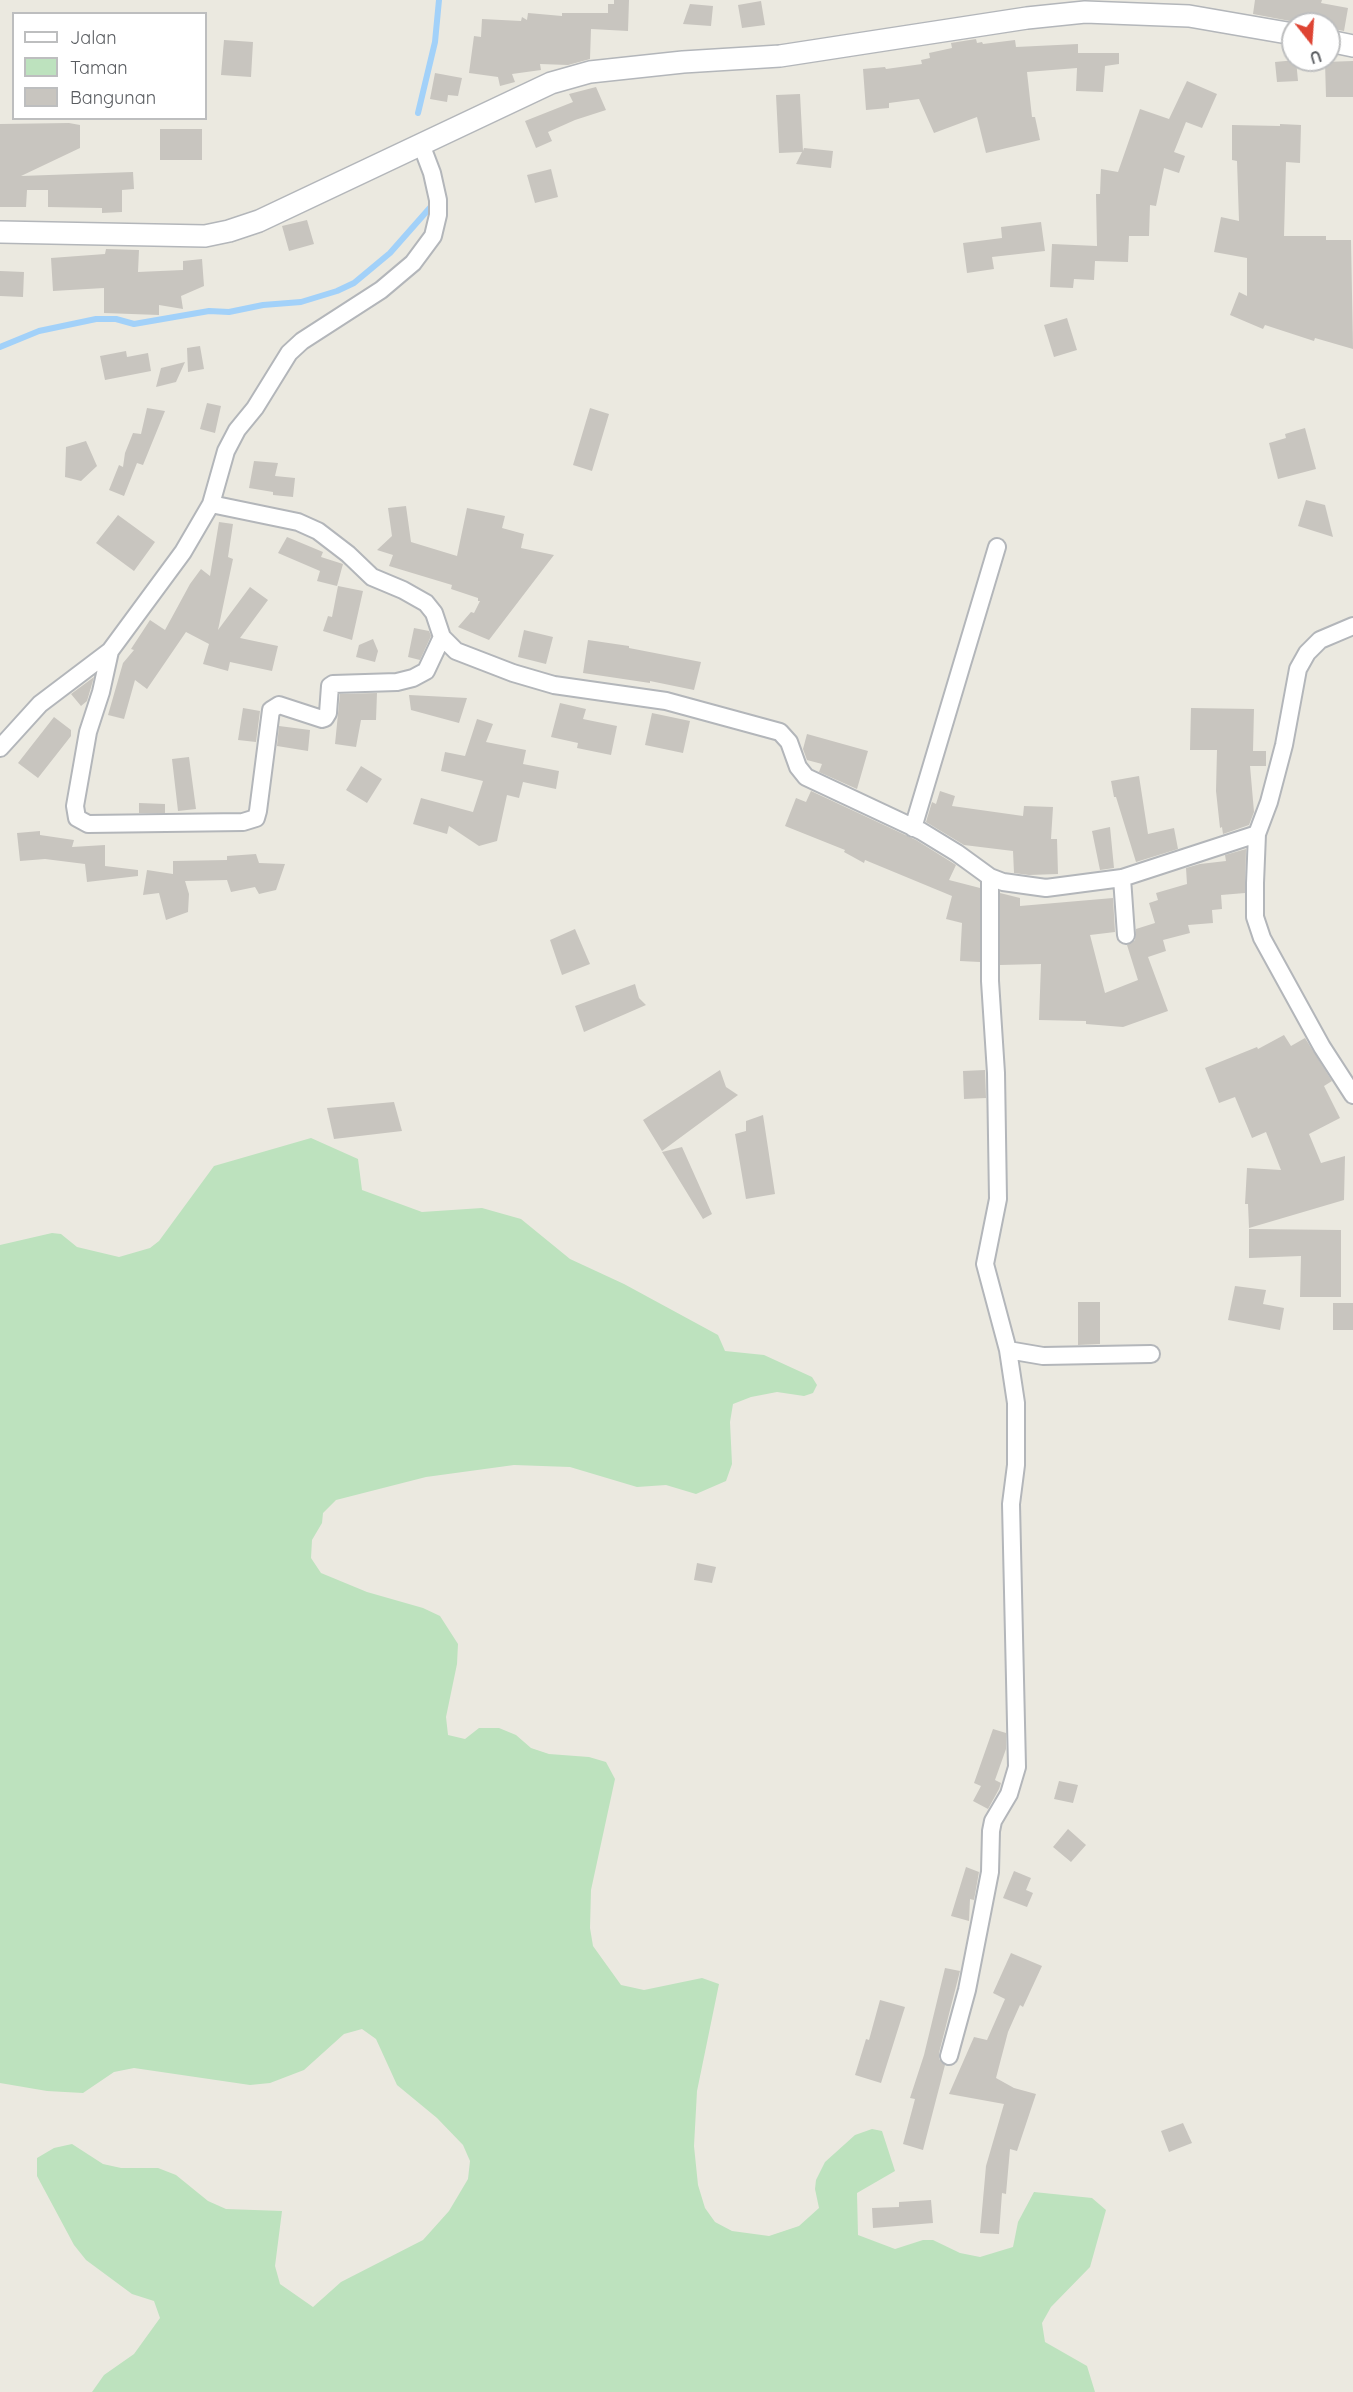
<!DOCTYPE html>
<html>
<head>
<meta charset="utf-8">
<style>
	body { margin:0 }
	#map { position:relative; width:1353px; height:2392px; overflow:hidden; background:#ebe9e0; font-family:Quicksand,sans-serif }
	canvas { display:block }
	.legend { position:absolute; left:12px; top:12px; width:195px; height:108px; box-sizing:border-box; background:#fff; border:2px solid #bdbebf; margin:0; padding:8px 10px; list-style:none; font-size:18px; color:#595c60 }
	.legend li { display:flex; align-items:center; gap:12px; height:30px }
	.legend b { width:30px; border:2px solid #bdbebf }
	.north { position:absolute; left:1281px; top:12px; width:60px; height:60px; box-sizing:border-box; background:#fff; border:2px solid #bdbebf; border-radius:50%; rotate:163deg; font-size:16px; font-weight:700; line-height:24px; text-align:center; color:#595c60 }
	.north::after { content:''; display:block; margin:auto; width:21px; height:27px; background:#de4433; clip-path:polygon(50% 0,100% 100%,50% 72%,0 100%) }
</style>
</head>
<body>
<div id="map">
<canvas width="1353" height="2392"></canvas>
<ul class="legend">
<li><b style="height:8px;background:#fff"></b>Jalan</li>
<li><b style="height:16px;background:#bde2be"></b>Taman</li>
<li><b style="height:16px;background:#c8c5bf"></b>Bangunan</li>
</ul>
<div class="north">U</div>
</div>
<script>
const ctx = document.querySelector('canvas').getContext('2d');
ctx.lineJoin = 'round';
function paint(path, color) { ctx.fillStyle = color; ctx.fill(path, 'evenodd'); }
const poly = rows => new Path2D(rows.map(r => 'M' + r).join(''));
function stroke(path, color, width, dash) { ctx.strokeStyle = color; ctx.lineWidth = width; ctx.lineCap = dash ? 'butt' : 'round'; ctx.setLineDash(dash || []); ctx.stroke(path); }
paint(poly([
	[311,1138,358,1159,362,1190,422,1212,482,1208,521,1219,570,1259,624,1284,718,1335,725,1351,764,1355,812,1377,817,1385,813,1393,804,1396,777,1392,751,1397,733,1404,730,1422,732,1464,726,1481,696,1494,666,1485,637,1487,570,1467,514,1465,426,1477,336,1500,323,1513,322,1523,312,1540,311,1558,321,1573,367,1592,423,1608,440,1616,458,1644,457,1664,446,1717,448,1735,465,1739,479,1728,499,1728,516,1735,531,1748,549,1754,589,1757,606,1762,615,1779,591,1890,590,1928,593,1946,621,1985,644,1990,702,1978,719,1984,697,2091,694,2146,698,2185,705,2208,715,2222,732,2231,769,2236,799,2226,819,2208,815,2189,816,2180,825,2162,855,2135,872,2129,882,2131,895,2171,857,2193,858,2235,895,2249,923,2240,933,2240,960,2253,980,2257,1013,2247,1018,2222,1034,2192,1092,2198,1106,2210,1090,2267,1051,2307,1042,2323,1045,2342,1087,2366,1095,2392,92,2392,104,2375,134,2354,160,2318,154,2301,132,2294,86,2260,74,2245,37,2176,37,2158,54,2148,72,2144,103,2164,121,2168,158,2168,176,2175,208,2201,226,2209,282,2211,275,2266,280,2284,313,2307,341,2282,423,2240,449,2211,468,2179,470,2161,463,2145,437,2118,397,2085,376,2039,362,2029,344,2034,304,2070,270,2083,250,2085,134,2068,114,2072,83,2093,47,2091,0,2083,0,1245,52,1233,61,1234,77,1247,119,1257,150,1248,159,1241,214,1166]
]), '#bde2be');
stroke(poly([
	[418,113,435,42,439,0],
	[0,347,39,331,96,319,116,319,134,324,209,311,229,312,263,305,301,302,337,291,354,283,390,253,435,202]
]), '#a2d1f9', 6);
paint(poly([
	[614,0,629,0,628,31,591,29,590,59,568,65,540,64,541,70,512,74,515,82,500,86,498,77,469,73,474,36,481,37,482,19,521,21,522,17,527,20,528,13,562,16,562,13,608,13,608,4,614,4],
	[1255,0,1322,0,1321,3,1348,8,1344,31,1329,28,1329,24,1306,24,1253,14],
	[761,1,765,25,742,28,738,5],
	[690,4,713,6,711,26,683,24],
	[976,39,977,43,982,42,983,44,1015,40,1016,47,1078,44,1078,53,1119,53,1119,64,1105,66,1103,92,1076,91,1077,68,1027,72,1032,117,1035,117,1040,140,986,153,977,117,934,133,919,99,889,103,889,108,866,110,863,69,885,67,886,69,922,64,921,60,930,58,929,53,952,48,951,43],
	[224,40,253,42,251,77,221,75],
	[1296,60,1298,81,1277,82,1275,62],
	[1353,61,1353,97,1326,97,1325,62],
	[435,73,462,78,458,96,448,95,447,102,430,99],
	[1187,81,1217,94,1202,128,1186,122,1174,152,1185,156,1179,173,1164,168,1156,206,1150,205,1149,236,1129,236,1128,262,1095,261,1094,280,1074,279,1073,288,1050,287,1052,244,1097,246,1096,194,1100,194,1101,169,1118,172,1140,109,1169,119],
	[596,87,606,110,575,120,548,132,552,141,536,148,525,121,573,102,569,94],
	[800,94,803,151,804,148,833,151,831,168,796,164,802,152,779,153,776,95],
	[69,123,80,125,80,148,21,176,133,172,134,189,122,190,122,212,102,213,102,208,48,207,48,190,27,190,26,207,0,207,0,124],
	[1280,124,1301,125,1300,163,1286,162,1284,236,1326,236,1326,240,1351,240,1353,349,1315,338,1314,341,1265,325,1263,329,1230,315,1239,292,1247,296,1247,258,1214,252,1221,217,1239,221,1237,161,1232,160,1232,125,1280,126],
	[160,129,202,129,202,160,160,160],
	[551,169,558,197,535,203,527,175],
	[307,220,314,244,289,251,282,226],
	[1041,222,1045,251,992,257,994,269,967,273,963,243,1002,238,1001,227],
	[106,249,139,250,138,272,183,270,183,261,202,259,204,286,181,296,183,309,159,305,159,315,104,313,104,288,53,291,51,258,105,254],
	[0,271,24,272,23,297,0,296],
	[1067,318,1077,350,1054,357,1044,325],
	[200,346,204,369,188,372,187,348],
	[126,351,127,357,148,353,151,371,105,380,100,356],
	[185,362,176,382,156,387,161,368],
	[207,403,221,406,215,433,200,429],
	[147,408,165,411,143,465,137,463,124,496,109,490,119,465,123,467,125,453,133,433,141,434],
	[590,408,609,414,592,471,573,465],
	[1305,428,1316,469,1278,479,1269,443,1286,438,1285,434],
	[86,441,97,466,81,481,65,477,66,447],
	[254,461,278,463,275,476,295,478,293,497,273,495,273,492,249,488],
	[1306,500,1325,505,1333,537,1298,526],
	[406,506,411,542,457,556,467,508,505,516,502,528,524,534,521,548,554,555,489,640,458,627,471,612,474,613,480,601,478,601,478,598,451,589,452,585,389,566,393,555,377,550,392,536,388,508],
	[118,515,155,542,134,571,96,543],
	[219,522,233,524,228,557,233,559,218,630,250,587,268,600,240,638,278,646,272,671,230,662,228,671,203,664,209,644,186,632,147,689,135,680,124,719,108,715,123,663,134,650,131,649,150,620,165,630,190,584,201,569,210,576],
	[287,537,323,552,321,557,343,564,337,586,317,581,320,571,278,553],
	[338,586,363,591,352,640,323,631,328,616,332,617],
	[414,628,429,631,431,636,420,660,408,657],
	[524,630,553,637,546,664,518,657],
	[373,639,378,651,375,662,356,657,359,645],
	[588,640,629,646,629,648,701,662,694,690,650,681,650,683,583,673],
	[94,677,87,701,81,706,71,694],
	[377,693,376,720,361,720,356,747,335,744,340,694],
	[409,695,467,698,459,723,411,710],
	[560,703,586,709,583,719,617,726,611,755,577,748,578,743,551,737],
	[243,708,260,711,256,742,238,740],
	[1191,708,1254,709,1253,751,1266,751,1266,766,1250,766,1254,812,1249,825,1223,834,1222,827,1220,828,1216,791,1217,750,1190,750],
	[652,713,690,721,683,753,645,745],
	[54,717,71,730,71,736,38,778,18,763],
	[477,719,493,724,486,742,526,750,523,764,559,771,556,789,523,782,519,798,507,795,497,841,479,846,449,826,447,834,413,824,421,798,473,812,483,781,441,771,445,752,465,756],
	[279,726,310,730,308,751,277,746],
	[807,734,868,751,857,789,819,772,822,764,807,760,803,749],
	[189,757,196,809,178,811,172,759],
	[361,766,382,779,367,803,346,790],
	[1139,776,1148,834,1174,828,1178,849,1136,862,1116,797,1114,797,1111,781],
	[811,791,916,840,956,865,949,880,980,888,980,962,960,961,962,923,946,919,952,896,865,860,864,863,844,852,845,850,785,826,796,798,806,802],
	[940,791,955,796,952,806,1023,816,1024,806,1053,807,1051,839,1057,839,1058,874,1029,875,1014,873,1013,851,964,845,926,822,932,802,936,804],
	[139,803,165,804,165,813,139,813],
	[1110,827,1114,868,1100,870,1092,831],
	[40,831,40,835,74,840,72,847,105,845,105,866,138,870,138,876,87,882,85,864,45,859,20,861,17,833],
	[1246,849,1245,893,1221,895,1222,909,1212,910,1213,923,1188,925,1190,933,1163,940,1166,951,1148,957,1168,1011,1123,1027,1086,1024,1086,1021,1039,1020,1041,964,1000,965,1000,893,1020,898,1020,906,1113,898,1115,932,1090,935,1105,993,1138,980,1127,945,1135,940,1136,929,1155,923,1149,903,1158,900,1156,893,1187,884,1186,868,1200,864,1226,861,1225,855],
	[256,854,259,863,285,864,276,890,259,894,255,887,231,892,227,880,185,881,189,894,188,912,166,920,159,893,143,895,147,870,173,874,173,861,227,860,227,856],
	[575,929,590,964,562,975,550,940],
	[635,984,639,998,646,1005,584,1032,575,1006],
	[1284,1035,1291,1046,1305,1038,1332,1081,1324,1086,1340,1118,1309,1134,1321,1163,1345,1156,1344,1200,1249,1228,1248,1204,1245,1204,1247,1168,1281,1170,1266,1132,1252,1138,1235,1097,1219,1103,1205,1068,1257,1047,1258,1049],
	[720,1070,726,1087,738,1095,662,1151,643,1120],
	[985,1070,986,1098,964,1099,963,1071],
	[394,1102,402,1131,334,1139,327,1108],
	[763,1115,775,1194,746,1199,735,1134,746,1131,746,1121],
	[682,1147,712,1214,703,1219,662,1152],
	[1249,1229,1341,1230,1341,1297,1300,1297,1301,1256,1249,1258],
	[1235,1286,1266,1290,1263,1304,1284,1308,1280,1330,1228,1320],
	[1078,1302,1100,1302,1100,1344,1078,1345],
	[1333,1303,1353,1303,1353,1330,1333,1330],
	[697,1563,716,1567,712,1583,694,1580],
	[993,1729,1006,1733,1006,1749,995,1780,1001,1783,999,1789,988,1809,973,1801,981,1786,974,1783],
	[1059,1781,1078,1785,1073,1803,1054,1799],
	[1068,1829,1086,1845,1071,1862,1053,1847],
	[966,1867,979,1872,974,1900,970,1899,969,1921,951,1916],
	[1014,1871,1031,1878,1026,1890,1033,1893,1027,1907,1003,1898],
	[1011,1953,1042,1966,1023,2007,1020,2005,1008,2032,996,2078,1014,2088,1036,2094,1017,2151,1010,2149,1006,2194,1002,2193,999,2234,980,2233,986,2166,1004,2104,949,2094,974,2037,987,2040,1005,1999,993,1993],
	[945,1968,960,1971,939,2053,939,2059,945,2065,923,2150,903,2144,915,2099,910,2098,924,2055],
	[880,2000,905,2007,881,2083,855,2075,866,2039,869,2040],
	[1183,2123,1192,2143,1169,2152,1161,2131],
	[931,2200,933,2223,873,2228,872,2208,899,2207,899,2202]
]), '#c8c5bf');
const minor = poly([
	[211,504,298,522,318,531,348,554,372,577,403,590,426,603,434,613,442,637,456,651,513,673,554,685,666,701,780,732,789,742,798,767,806,777,921,831,957,853,990,877,1003,882,1046,888,1122,878,1257,834],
	[1353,626,1320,640,1307,653,1298,669,1284,745,1269,802,1257,834,1255,883,1255,917,1262,938,1322,1047,1353,1095],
	[110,651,101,692,88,732,75,806,77,818,88,824,243,822,256,818,258,811,271,710,279,705,322,719,325,718,328,713,330,686,333,684,397,682,413,678,426,671,442,637],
	[0,748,40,704,110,651,183,552,211,504,226,451,237,430,255,408,289,353,302,341,381,290,413,263,433,236,438,215,438,200,432,173,421,144],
	[913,828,997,547],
	[1122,878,1126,935],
	[1008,1350,1043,1356,1151,1354],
	[949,2056,967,1990,990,1872,991,1831,993,1821,1009,1794,1017,1767,1011,1504,1016,1465,1016,1403,1008,1350,985,1264,998,1199,996,1073,990,981,990,877]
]);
const tertiary = poly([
	[1329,41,1353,46],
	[0,232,205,236,229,231,259,221,551,83,590,72,683,62,780,56,1027,18,1085,12,1189,16,1293,34]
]);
stroke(minor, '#b3b6ba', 20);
stroke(tertiary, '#b3b6ba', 24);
stroke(minor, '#fff', 16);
stroke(tertiary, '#fff', 21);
</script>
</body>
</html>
